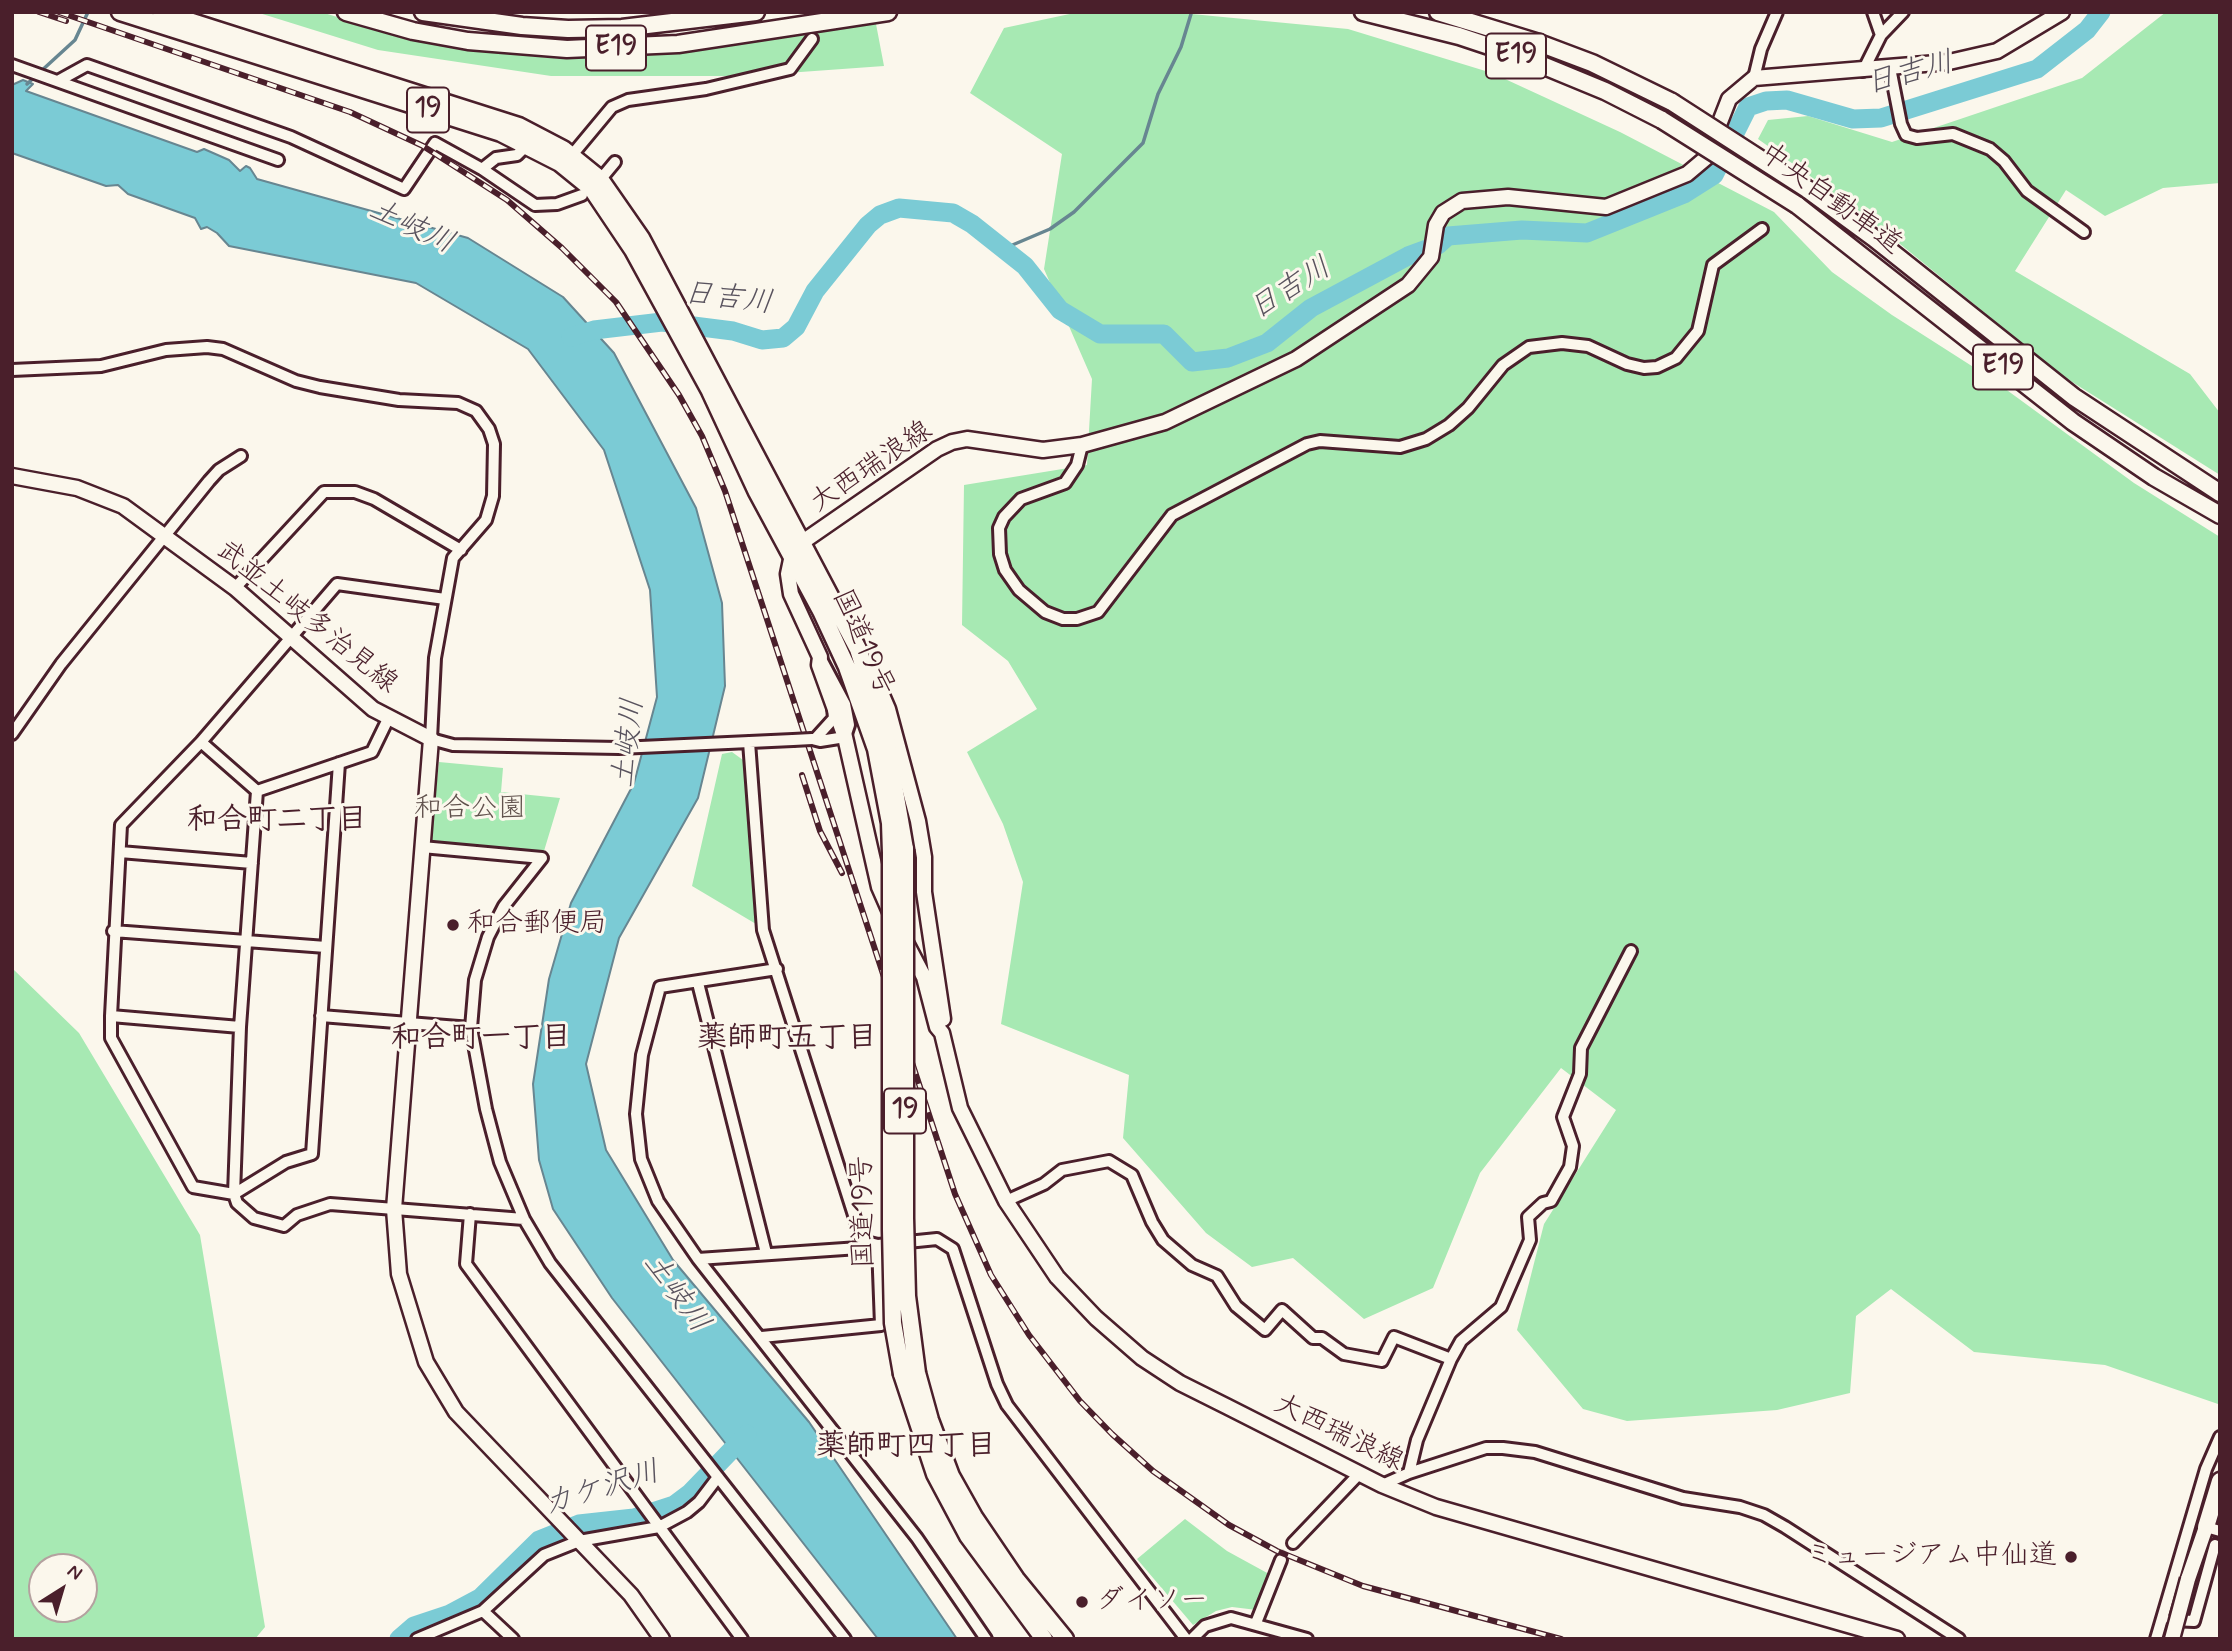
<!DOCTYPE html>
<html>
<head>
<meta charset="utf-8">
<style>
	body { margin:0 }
	#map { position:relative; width:2232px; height:1651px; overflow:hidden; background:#fbf7ec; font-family:Mynerve,sans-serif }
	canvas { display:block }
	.frame { position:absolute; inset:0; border:14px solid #4a1f2b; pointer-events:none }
	.north { position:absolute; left:28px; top:1553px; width:70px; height:70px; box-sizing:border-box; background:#fbf7ec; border:2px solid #b4a19f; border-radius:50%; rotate:37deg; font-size:19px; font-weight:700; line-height:28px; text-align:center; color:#4a1f2b }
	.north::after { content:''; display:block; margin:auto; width:24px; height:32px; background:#4a1f2b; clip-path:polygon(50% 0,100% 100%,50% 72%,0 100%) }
</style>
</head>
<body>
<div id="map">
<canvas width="2232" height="1651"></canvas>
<div class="frame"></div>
<div class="north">N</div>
</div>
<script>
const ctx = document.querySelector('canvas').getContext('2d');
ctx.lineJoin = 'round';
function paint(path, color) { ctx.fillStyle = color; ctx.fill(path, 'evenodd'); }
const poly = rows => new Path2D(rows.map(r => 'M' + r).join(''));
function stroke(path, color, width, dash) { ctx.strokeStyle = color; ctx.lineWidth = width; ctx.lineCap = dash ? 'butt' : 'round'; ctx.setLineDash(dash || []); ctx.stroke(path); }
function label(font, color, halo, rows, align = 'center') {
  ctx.font = font + ' Mynerve,"Klee One",sans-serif'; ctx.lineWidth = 6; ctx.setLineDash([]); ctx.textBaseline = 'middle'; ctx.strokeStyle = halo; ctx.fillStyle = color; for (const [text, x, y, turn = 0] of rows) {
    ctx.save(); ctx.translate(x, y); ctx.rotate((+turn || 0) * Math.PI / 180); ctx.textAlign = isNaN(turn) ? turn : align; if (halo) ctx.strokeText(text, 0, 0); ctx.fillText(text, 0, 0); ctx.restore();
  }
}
paint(poly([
	[256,12,321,12,405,38,484,52,565,59,746,43,876,24,884,66,745,76,551,76,378,50],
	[1079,12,1171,12,1348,29,1492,73,1620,132,1774,212,1832,272,1892,315,1989,377,2134,483,2220,537,2218,1404,2105,1365,1974,1352,1891,1289,1856,1316,1850,1393,1777,1410,1627,1421,1583,1409,1517,1330,1544,1224,1616,1110,1561,1068,1480,1173,1433,1288,1364,1319,1293,1258,1252,1267,1206,1233,1123,1138,1129,1075,1001,1024,1023,882,1003,824,967,752,1037,709,1008,661,962,625,964,485,1087,465,1092,379,1044,269,1062,154,970,93,1004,28],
	[2166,12,2220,12,2220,183,2163,188,2105,216,2066,190,2015,271,2190,374,2220,413,2220,475,2061,375,1862,213,1758,139,1768,120,1808,116,1892,142,2082,78],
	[732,752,743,760,756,924,692,886,722,754],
	[439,762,503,768,501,792,560,798,544,851,430,843],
	[12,968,79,1033,200,1235,265,1627,255,1639,12,1639],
	[84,1567,84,1609,42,1609,42,1567],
	[1185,1519,1227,1551,1269,1574,1257,1610,1232,1607,1216,1611,1193,1625,1137,1559]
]), '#a7e9b3');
const water = poly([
	[23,80,33,84,26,91,197,152,204,149,229,160,240,171,246,166,250,168,257,179,468,238,563,297,614,353,696,508,722,603,725,686,698,798,619,938,586,1064,606,1150,673,1260,809,1422,957,1639,878,1639,612,1298,553,1209,539,1160,533,1084,549,979,571,903,634,783,657,697,650,590,604,450,528,349,416,283,229,246,217,233,207,227,201,229,195,218,128,194,118,185,106,186,12,153,12,85,23,80]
]);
paint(water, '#7bcbd5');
stroke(water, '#678691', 2);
stroke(poly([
	[27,84,75,40,88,12],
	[1003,249,1050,229,1074,212,1143,143,1158,94,1181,47,1191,14]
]), '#678691', 3.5);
stroke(poly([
	[571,337,594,330,662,322,733,331,762,340,783,338,796,327,815,291,868,225,880,215,899,208,953,213,972,224,1025,266,1060,310,1100,334,1164,334,1192,362,1228,358,1267,343,1311,308,1408,256,1438,245,1448,236,1522,230,1587,233,1684,194,1714,175,1748,107,1766,101,1787,100,1853,119,1881,118,2037,69,2087,30,2101,12],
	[399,1639,414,1626,450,1614,480,1598,539,1540,579,1524,634,1518,674,1505,690,1493,747,1434]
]), '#7bcbd5', 19);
stroke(poly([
	[1281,1560,1293,1543]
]), '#d8ccc5', 10, [10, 5]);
const minor = poly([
	[1873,12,1881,35],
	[12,65,278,160],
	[1890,68,1901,124,1906,135,1917,138,1953,134,1990,149,2004,161,2027,191,2084,232],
	[1863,71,1881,35,1903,12],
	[1754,78,1761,49,1777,12],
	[58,81,87,65,291,137,404,189,435,143,482,169,496,158,517,155,527,145],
	[572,155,612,107,628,100,706,89,790,69,812,39],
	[482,169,535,205,557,204,582,195],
	[605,174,615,162],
	[12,370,101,366,166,350,207,347,223,349,296,381,320,387,399,400,458,403,476,411,489,429,494,444,493,496,486,520,453,558,435,658,431,739,453,745,619,748,793,740],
	[1082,445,1077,465,1065,483,1021,499,1004,517,999,528,1000,554,1005,570,1019,590,1045,612,1063,619,1077,619,1098,612,1172,515,1307,444,1320,441,1400,447,1426,439,1449,425,1468,408,1503,365,1529,347,1562,343,1588,346,1627,364,1644,368,1657,367,1676,358,1698,331,1713,265,1762,229],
	[235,588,324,492,355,492,374,499,461,550],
	[12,734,61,664,209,481,219,470,241,456],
	[812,739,820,741,845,737,849,725,845,704,820,657],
	[815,739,834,718,833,708],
	[201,742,257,791],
	[749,742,763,930,860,1234,866,1242,878,1245,937,1239,953,1249,997,1384,1007,1405,1186,1639],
	[257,791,240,1027,234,1194,237,1203,254,1218,284,1226,297,1215,330,1204,524,1219],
	[257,791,372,752,389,717],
	[422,847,542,858,504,906,488,937,475,980,471,1028,486,1109,500,1162,524,1219,550,1263,845,1639],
	[120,852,252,863],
	[113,931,326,947],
	[777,969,660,987,642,1055,636,1114,641,1159,658,1201,698,1259,917,1538,986,1639],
	[698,983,766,1253],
	[111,1016,111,1038,193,1187,234,1194,286,1162,312,1154,339,763],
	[321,1016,471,1028],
	[240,1027,111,1016,121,825,201,742,337,584,445,599],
	[1006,1201,1044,1184,1062,1170,1109,1161,1132,1175,1152,1222,1163,1240,1192,1265,1217,1276,1236,1306,1265,1330,1282,1310,1313,1338,1322,1338,1344,1354,1382,1361,1394,1337,1451,1359],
	[470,1214,466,1264,742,1639],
	[698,1259,859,1248,866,1242],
	[762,1337,881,1325,878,1245],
	[1409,1473,1486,1448,1503,1448,1535,1452,1683,1498,1740,1507,1764,1515,1785,1527,1959,1639],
	[1382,1485,1409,1473,1417,1440,1451,1359,1461,1341,1501,1307,1530,1240,1528,1217,1543,1203,1551,1201,1570,1167,1573,1146,1563,1117,1580,1074,1581,1048,1631,951],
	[2206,1527,2220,1531],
	[1293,1543,1359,1474],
	[483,1611,513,1639],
	[2171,1620,2194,1621,2215,1545],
	[1256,1623,1281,1560],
	[417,1639,483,1611,544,1555,579,1541,659,1527,687,1512,699,1502,718,1477],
	[1192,1639,1205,1626,1231,1618,1307,1639],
	[2156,1639,2206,1469,2220,1437]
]);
const major = poly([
	[12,476,77,488,123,506,235,588,373,709,431,739,394,1209,399,1274,426,1362,456,1412,631,1595,662,1639],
	[869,665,888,709,918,821,924,857,924,892,943,1019],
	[890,912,879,887,845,737,819,665,820,657,791,594,788,574,792,555,804,541,937,449,952,442,967,439,1043,450,1082,445,1165,422,1296,359,1408,285,1431,257,1436,225,1443,213,1462,201,1508,197,1606,207,1687,174,1706,158,1729,99,1754,78,1949,62,1997,51,2062,12],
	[904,939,924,977,937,1027,942,1033,960,1108,1006,1201,1057,1277,1096,1318,1142,1358,1180,1383,1228,1407,1382,1485,1436,1507,1897,1639],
	[2188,1579,2206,1527]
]);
const highway = poly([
	[120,12,501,133,560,163,592,189,633,250,710,391,757,492,821,611,847,667,876,749,890,823,891,853],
	[161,12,519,126,563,149,600,179,641,238,858,649,885,733,905,849],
	[346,12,413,31,468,41,567,49,678,44,888,12],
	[423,12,522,26,568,29,622,28,756,12],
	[1363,12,1459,36,1525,58,1605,91,1662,120],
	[1438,12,1539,43,1592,63,1672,102],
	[1807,189,1874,238,2074,397,2220,493],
	[1797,205,2073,422,2154,477,2220,515],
	[917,1373,930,1420,951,1476,974,1517,1016,1579,1065,1639],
	[902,1374,935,1474,968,1536,1044,1639],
	[2206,1527,2220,1481]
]);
stroke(minor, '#4a1f2b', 16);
stroke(major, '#4a1f2b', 19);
stroke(highway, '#4a1f2b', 21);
stroke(minor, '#fbf7ec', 10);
stroke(major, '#fbf7ec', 14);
stroke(highway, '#fbf7ec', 16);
const rail = poly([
	[39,12,66,21],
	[59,12,350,112,423,146,507,200,562,248,616,302,679,395,702,436,725,491,955,1194,991,1275,1029,1335,1080,1401,1112,1434,1153,1471,1229,1525,1277,1551,1363,1586,1561,1639],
	[802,775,820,831,842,873]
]);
stroke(rail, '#4a1f2b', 6);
stroke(rail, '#fbf7ec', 3.5, [10]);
const minorBridge = poly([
	[793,740,812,739]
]);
const majorBridge = poly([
	[2172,1639,2188,1579]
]);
const highwayBridge = poly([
	[1672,102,1807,189],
	[1662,120,1797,205],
	[905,849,905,1218,907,1296,917,1373],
	[891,853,891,1230,893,1323,902,1374]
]);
stroke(minorBridge, '#4a1f2b', 16, []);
stroke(majorBridge, '#4a1f2b', 19, []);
stroke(highwayBridge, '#4a1f2b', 21, []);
stroke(minorBridge, '#fbf7ec', 10);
stroke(majorBridge, '#fbf7ec', 14);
stroke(highwayBridge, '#fbf7ec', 16);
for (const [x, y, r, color] of [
	[453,925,7,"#4a1f2b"],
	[2071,1557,7,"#4a1f2b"],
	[1082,1602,7,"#4a1f2b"]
]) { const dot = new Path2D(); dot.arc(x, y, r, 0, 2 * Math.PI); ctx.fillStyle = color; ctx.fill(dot); stroke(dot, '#fbf7ec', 2.5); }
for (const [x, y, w] of [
	[616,48,60],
	[1516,56,60],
	[428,110,42],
	[2003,367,60],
	[905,1111,42]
]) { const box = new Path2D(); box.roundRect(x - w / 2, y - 22.5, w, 45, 5); ctx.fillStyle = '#fbf7ec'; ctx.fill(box); stroke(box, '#4a1f2b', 2); }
label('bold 26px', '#4a1f2b', null, [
	["E19",616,48],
	["E19",1516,56],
	["19",428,110],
	["E19",2003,367],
	["19",905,1111]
]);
label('28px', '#4a1f2b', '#fbf7ec', [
	["中央自動車道",1830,200,36],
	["大西瑞浪線",872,468,-34],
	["武並土岐多治見線",306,618,39],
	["国道19号",862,643,66],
	["国道19号",865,1212,-91],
	["大西瑞浪線",1338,1434,26]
]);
label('28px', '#61524d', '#fbf7ec', [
	["和合公園",470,810]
]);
label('28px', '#4a1f2b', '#fbf7ec', [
	["和合郵便局",467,925],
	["ミュージアム中仙道",2057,1557,"right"],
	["ダイソー",1096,1602]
], 'left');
label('italic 30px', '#59535e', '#fbf7ec', [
	["日吉川",1910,75,-15],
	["土岐川",411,228,25],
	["日吉川",1291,290,-32],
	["日吉川",728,300,7],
	["土岐川",630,743,-83],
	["土岐川",675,1294,54],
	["カケ沢川",602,1490,-17]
]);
label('bold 30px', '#4a1f2b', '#fbf7ec', [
	["和合町二丁目",277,822],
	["和合町一丁目",481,1040],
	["薬師町五丁目",787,1040],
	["薬師町四丁目",906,1448]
]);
</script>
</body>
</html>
